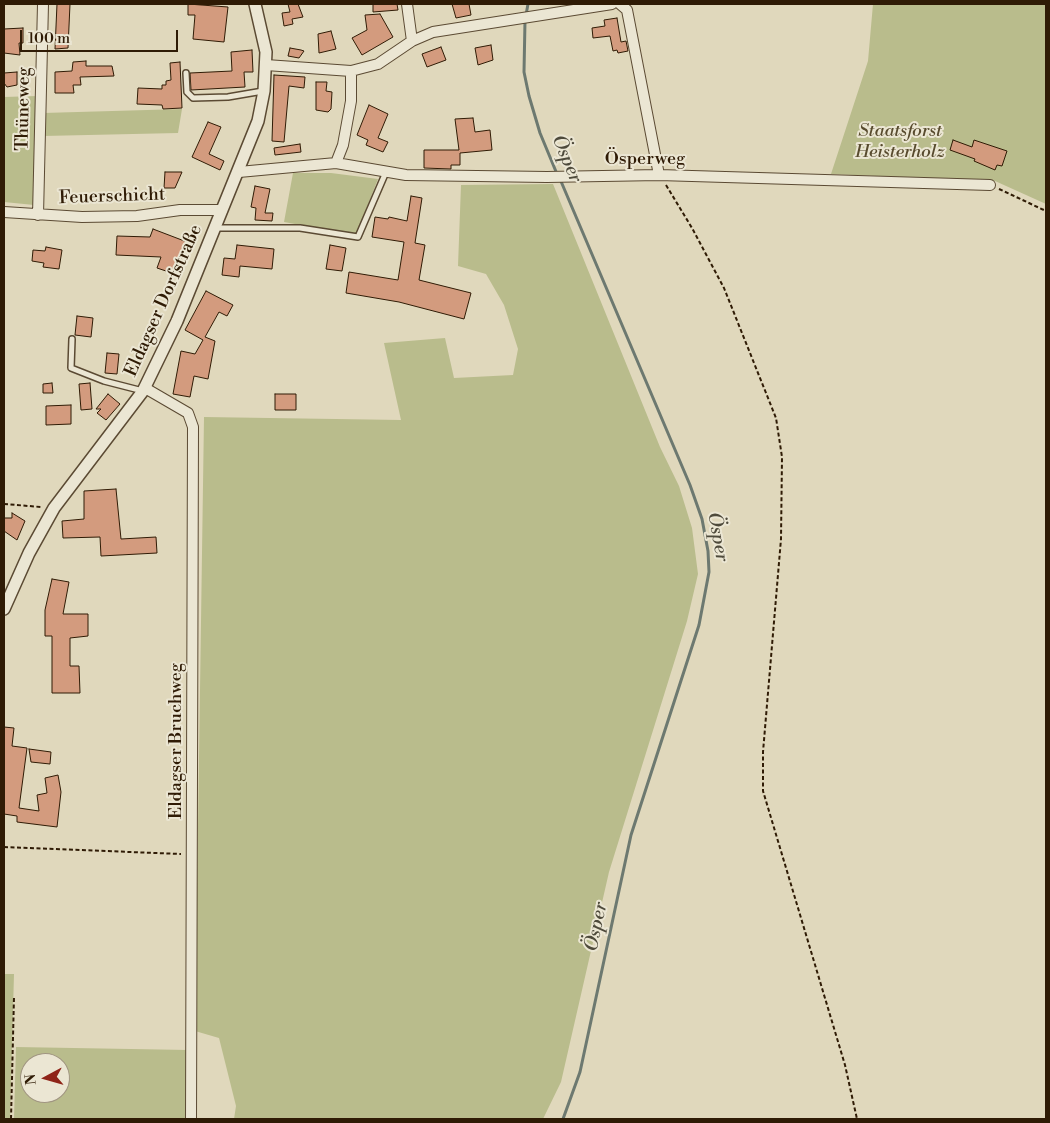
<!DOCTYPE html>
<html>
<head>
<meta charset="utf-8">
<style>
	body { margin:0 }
	#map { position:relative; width:1050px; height:1123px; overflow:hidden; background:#e0d8bc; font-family:"Libre Bodoni",serif }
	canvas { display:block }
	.frame { position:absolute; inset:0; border:5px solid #2f1b05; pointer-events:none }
	.north { position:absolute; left:20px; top:1053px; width:50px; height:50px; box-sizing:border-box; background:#ebe6d3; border:1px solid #a09581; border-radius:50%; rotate:264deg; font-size:14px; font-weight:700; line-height:20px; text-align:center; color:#2f1b05 }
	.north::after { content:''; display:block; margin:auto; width:18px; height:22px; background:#8f2418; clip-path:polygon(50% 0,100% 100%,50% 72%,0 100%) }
	.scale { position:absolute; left:20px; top:30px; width:158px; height:22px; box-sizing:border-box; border:2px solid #2f1b05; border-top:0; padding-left:6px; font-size:15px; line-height:18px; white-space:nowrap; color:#2f1b05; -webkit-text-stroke:4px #ebe6d3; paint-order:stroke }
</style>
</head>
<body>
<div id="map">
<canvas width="1050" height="1123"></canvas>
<div class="frame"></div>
<div class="north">N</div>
<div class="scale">100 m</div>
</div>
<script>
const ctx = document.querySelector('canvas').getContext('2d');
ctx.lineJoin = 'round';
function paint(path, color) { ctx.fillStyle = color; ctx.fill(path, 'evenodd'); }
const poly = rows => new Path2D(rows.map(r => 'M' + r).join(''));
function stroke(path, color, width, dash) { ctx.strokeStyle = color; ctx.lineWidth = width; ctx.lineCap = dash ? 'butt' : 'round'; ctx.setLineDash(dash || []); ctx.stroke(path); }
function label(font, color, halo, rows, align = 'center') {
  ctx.font = font + ' "Libre Bodoni",serif'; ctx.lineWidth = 4; ctx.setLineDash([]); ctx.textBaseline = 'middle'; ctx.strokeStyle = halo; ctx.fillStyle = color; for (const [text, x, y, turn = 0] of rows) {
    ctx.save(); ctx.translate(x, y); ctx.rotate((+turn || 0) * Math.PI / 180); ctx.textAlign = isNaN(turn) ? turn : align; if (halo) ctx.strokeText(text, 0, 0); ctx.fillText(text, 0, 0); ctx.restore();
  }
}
paint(poly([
	[873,4,1046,4,1046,204,995,181,831,174,868,61],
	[38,96,34,205,4,202,4,97],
	[182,109,178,133,43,136,43,113],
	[293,173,331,173,378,179,356,235,284,222],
	[553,184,660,447,679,486,692,528,698,574,687,621,609,872,561,1082,543,1119,234,1119,236,1106,219,1038,195,1031,204,417,401,420,384,343,445,338,454,378,513,375,518,349,504,305,486,274,458,266,461,185],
	[4,974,14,974,10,1119,4,1119],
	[16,1047,188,1050,186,1119,14,1119],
	[30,1063,60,1063,60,1093,30,1093]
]), '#b9bc8c');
stroke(poly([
	[526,15,528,4],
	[525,21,524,72,529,96,540,133,557,174],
	[560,179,690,485,702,519,708,551,709,572,699,625,631,835,580,1072,563,1119]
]), '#6d7970', 3);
const building = poly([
	[57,4,70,4,68,48,55,49,57,4],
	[188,4,228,7,224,42,193,39,195,15,188,15,188,4],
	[288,4,298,4,303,17,292,19,293,24,284,26,282,13,290,12,288,4],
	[373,4,397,4,398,10,373,12,373,4],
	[452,4,469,4,471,15,456,18,452,4],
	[380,14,393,37,362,55,352,38,367,30,365,15,380,14],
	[617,18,621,42,626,41,628,51,618,53,617,50,613,51,610,36,593,38,592,28,605,26,604,20,617,18],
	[23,28,23,43,19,43,20,55,4,53,4,29,23,28],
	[331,31,336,49,319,53,318,34,331,31],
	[491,45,493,60,478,65,475,48,491,45],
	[441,47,446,60,427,67,422,54,441,47],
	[290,48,301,50,304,51,299,58,288,56,290,48],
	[252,50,253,72,244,72,245,87,191,90,190,73,232,71,231,52,252,50],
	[86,61,86,66,112,66,114,76,80,77,81,85,73,85,74,93,55,93,55,72,72,71,73,62,86,61],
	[180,62,182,108,163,109,162,105,137,104,138,88,162,89,162,85,166,85,166,81,171,80,170,63,180,62],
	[17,72,17,85,7,87,4,83,4,73,17,72],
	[274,75,305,77,304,88,289,86,284,142,272,141,274,75],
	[316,82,327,82,326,91,332,92,331,109,328,112,316,110,316,82],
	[369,105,388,114,378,138,388,142,383,152,366,145,368,140,357,135,369,105],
	[473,118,475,132,490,130,492,150,460,153,460,165,451,165,451,169,424,168,424,150,459,150,455,119,473,118],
	[208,122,221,127,209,154,224,161,220,170,192,157,208,122],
	[953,140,972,147,974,140,1007,151,1002,166,997,165,995,170,974,161,975,159,950,150,953,140],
	[300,144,301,152,275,155,274,148,300,144],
	[165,172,182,172,175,188,164,188,165,172],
	[255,186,270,189,265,213,273,213,272,221,255,220,256,208,251,207,255,186],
	[411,196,422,198,415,243,425,245,419,280,471,293,464,319,399,302,346,293,349,272,398,280,404,242,372,237,375,217,388,219,389,217,407,221,411,196],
	[153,229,187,242,175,274,157,268,161,257,116,255,117,236,150,237,153,229],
	[237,245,274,249,272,269,240,266,239,277,222,275,224,258,235,259,237,245],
	[330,245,346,248,342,271,326,269,330,245],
	[46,247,62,250,59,269,43,267,44,263,32,261,33,250,45,251,46,247],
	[206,291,233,305,227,316,219,312,205,337,215,341,208,379,194,376,190,397,173,394,181,351,195,354,203,340,185,330,206,291],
	[77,316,93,318,91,337,75,335,77,316],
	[107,353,119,354,117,374,105,373,107,353],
	[52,383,53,393,43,393,43,384,52,383],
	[90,383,92,409,81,410,79,384,90,383],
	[108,394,120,404,106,420,97,413,101,409,96,409,108,394],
	[275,394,296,394,296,410,275,410,275,394],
	[71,405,71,424,46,425,46,406,71,405],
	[116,489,121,539,156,537,157,553,101,556,100,537,63,538,62,521,84,519,84,491,116,489],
	[12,513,25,521,17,540,4,531,4,518,12,518,12,513],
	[52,579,69,582,63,614,88,614,88,636,70,638,70,666,79,666,80,693,52,693,52,636,45,636,45,610,52,579],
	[4,727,14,728,12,746,27,748,19,808,39,811,37,795,47,793,45,778,58,775,61,792,57,827,17,822,17,816,4,814,4,727],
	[29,749,51,752,50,764,31,762,29,749]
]);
paint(building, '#d39b7e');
stroke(building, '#2f1b05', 1);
const service = poly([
	[186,73,187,92,193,98,228,97,263,91],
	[215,228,300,228,358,237,386,172],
	[72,339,71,368,104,381,143,391]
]);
const minor = poly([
	[407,4,412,41],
	[620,4,627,10,659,175],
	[266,65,351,71,378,64,412,41,433,32,612,4],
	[336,163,343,145,351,101,351,71],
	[239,172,336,163,406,175,547,177,659,175,990,185],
	[4,212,82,217,137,216,180,210,222,210],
	[38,215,43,4],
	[145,388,188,413,193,427,191,1119]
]);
const tertiary = poly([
	[4,609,29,553,54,508,143,391,177,321,258,121,264,91,266,52,255,4]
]);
stroke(service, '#5b4a33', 8);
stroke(minor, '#5b4a33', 12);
stroke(tertiary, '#5b4a33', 14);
stroke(poly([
	[666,185,692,228,724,288,776,418,782,457,781,539,763,752,763,791,845,1065,857,1119],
	[999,189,1046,211],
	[4,504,41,507],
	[4,847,181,854],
	[11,1119,14,997]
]), '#2f1b05', 2, [4, 2.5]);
stroke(service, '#ebe6d3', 5);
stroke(minor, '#ebe6d3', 10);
stroke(tertiary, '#ebe6d3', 11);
label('18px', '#2f1b05', '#ebe6d3', [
	["Thüneweg",24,109,-89],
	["Ösperweg",645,160],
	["Feuerschicht",112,197,-2],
	["Eldagser Dorfstraße",164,301,-66],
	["Eldagser Bruchweg",177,741,-90]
]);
label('italic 18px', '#584b2e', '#ebe6d3', [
	["Staatsforst",900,132],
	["Heisterholz",900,153]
]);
label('italic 19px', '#4e4a3b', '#ebe6d3', [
	["Ösper",566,159,67],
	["Ösper",717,537,80],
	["Ösper",597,927,-78]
]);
</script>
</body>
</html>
